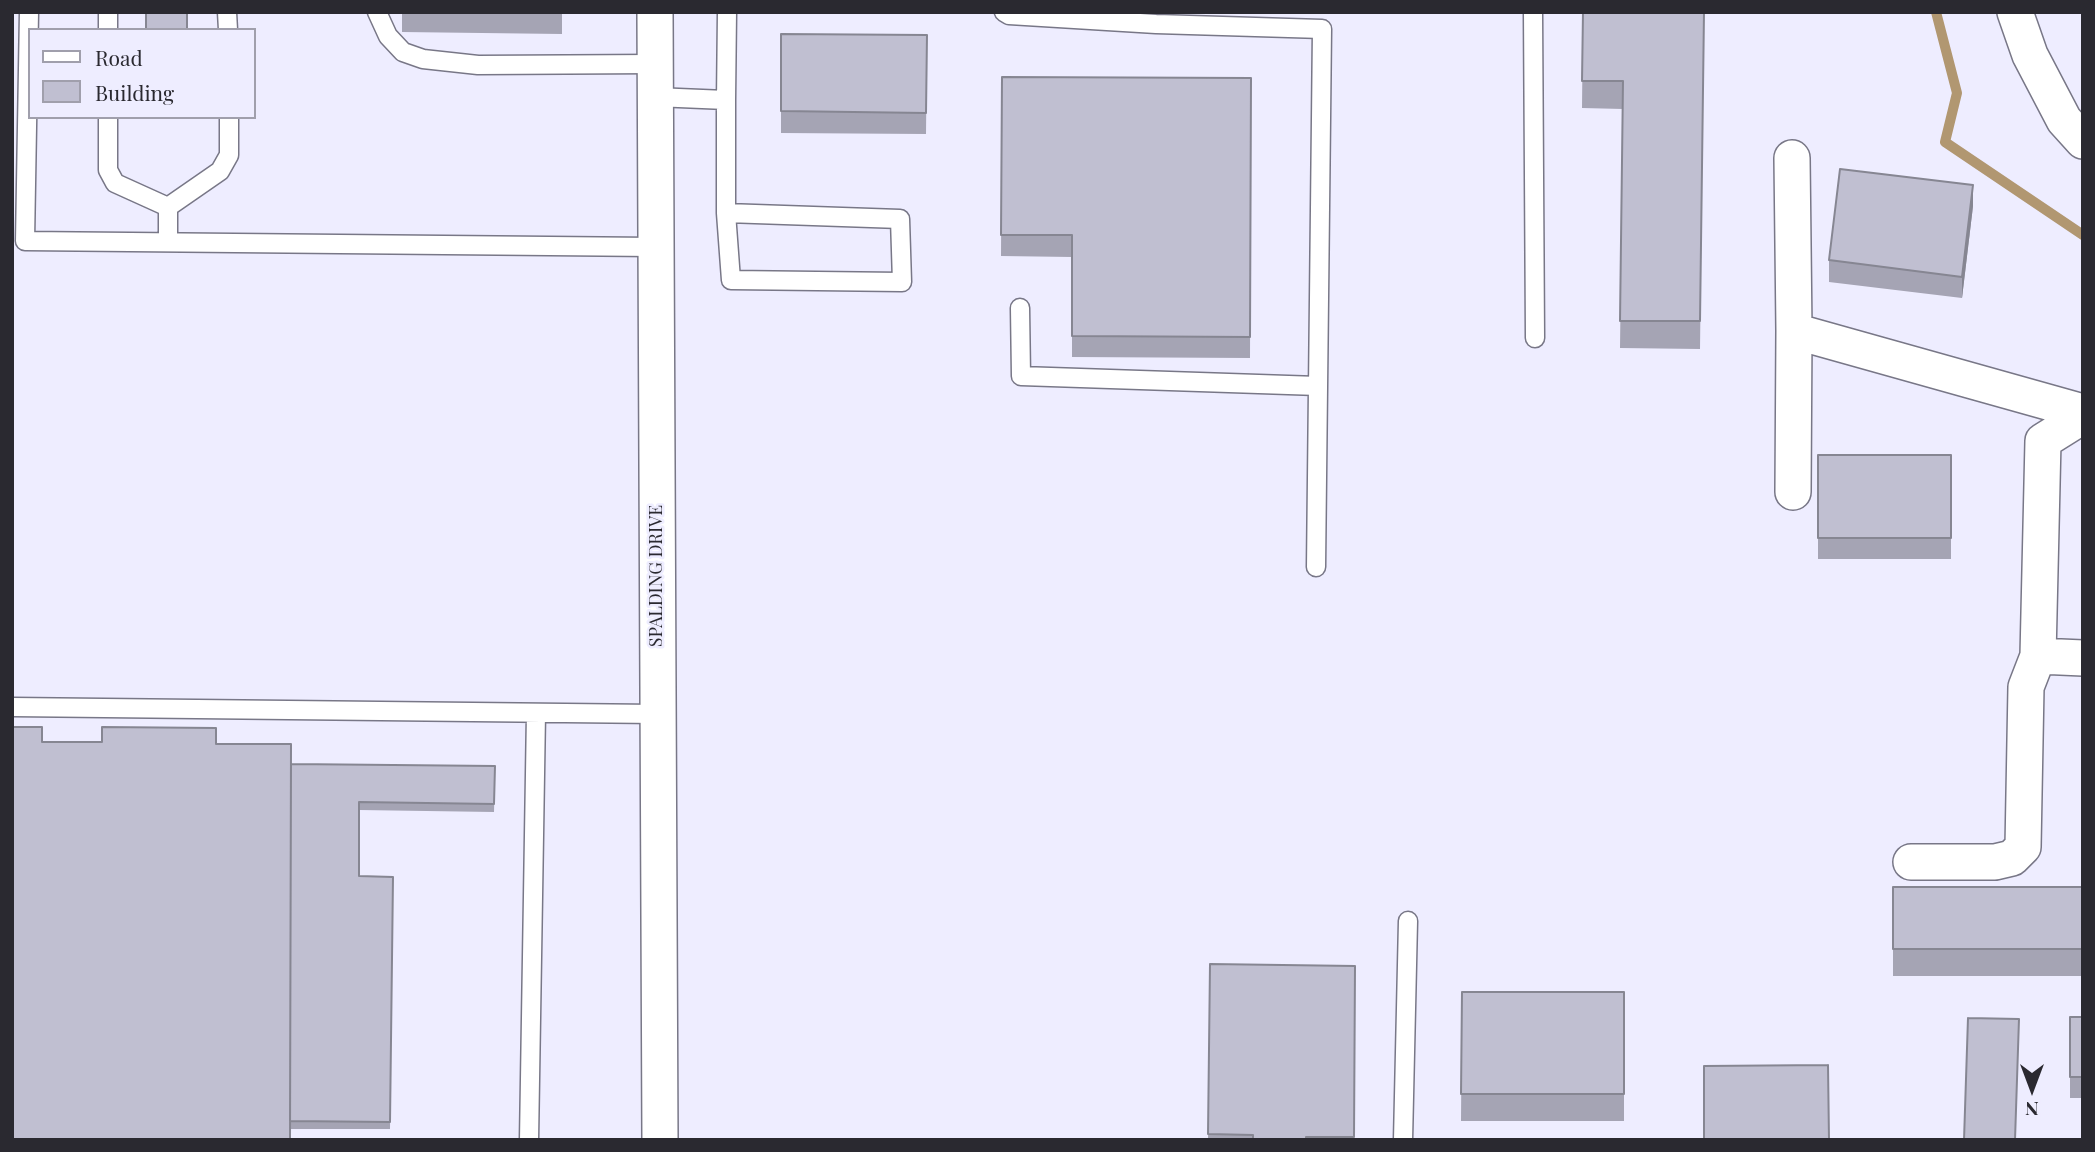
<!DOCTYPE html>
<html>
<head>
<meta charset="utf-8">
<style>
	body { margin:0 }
	#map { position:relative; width:2095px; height:1152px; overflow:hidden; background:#eeedff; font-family:"Playfair Display",serif }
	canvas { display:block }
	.frame { position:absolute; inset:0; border:14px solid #2a2930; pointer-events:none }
	.legend { position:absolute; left:28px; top:28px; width:228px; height:91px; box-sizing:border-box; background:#eeedff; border:2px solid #a09fac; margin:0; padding:9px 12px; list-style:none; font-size:21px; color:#2a2930 }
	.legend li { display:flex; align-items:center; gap:14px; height:35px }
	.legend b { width:35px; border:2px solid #a09fac }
	.north { position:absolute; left:1997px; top:1054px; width:70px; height:70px; -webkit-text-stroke:5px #eeedff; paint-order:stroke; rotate:180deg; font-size:19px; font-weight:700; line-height:28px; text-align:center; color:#2a2930 }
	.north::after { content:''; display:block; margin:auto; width:24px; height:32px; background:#2a2930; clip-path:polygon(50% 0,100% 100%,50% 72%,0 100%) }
</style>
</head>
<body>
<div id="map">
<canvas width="2095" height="1152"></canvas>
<div class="frame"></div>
<ul class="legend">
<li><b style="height:9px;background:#fff"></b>Road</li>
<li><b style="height:19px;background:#c0bfd1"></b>Building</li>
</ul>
<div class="north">N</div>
</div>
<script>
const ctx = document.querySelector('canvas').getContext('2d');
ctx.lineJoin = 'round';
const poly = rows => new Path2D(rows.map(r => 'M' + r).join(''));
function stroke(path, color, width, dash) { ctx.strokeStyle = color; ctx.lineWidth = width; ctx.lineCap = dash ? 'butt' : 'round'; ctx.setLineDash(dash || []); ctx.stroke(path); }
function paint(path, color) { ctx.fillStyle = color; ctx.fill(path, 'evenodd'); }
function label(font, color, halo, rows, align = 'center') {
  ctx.font = font + ' "Playfair Display",serif'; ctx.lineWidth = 5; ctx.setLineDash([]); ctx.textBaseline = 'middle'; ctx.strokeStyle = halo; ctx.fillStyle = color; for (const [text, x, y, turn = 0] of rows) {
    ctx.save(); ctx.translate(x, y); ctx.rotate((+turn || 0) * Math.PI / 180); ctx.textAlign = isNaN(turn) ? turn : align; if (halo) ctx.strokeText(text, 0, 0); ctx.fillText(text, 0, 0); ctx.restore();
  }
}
stroke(poly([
	[1936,12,1957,93,1945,142,2083,235]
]), '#b19771', 10);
const lane = poly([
	[29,12,25,241,654,247],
	[108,12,108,30],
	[227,12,228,30],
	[377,12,388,36,403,52,423,59,478,65,655,64],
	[1004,12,1009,15,1156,24,1322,29,1316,567],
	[1533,12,1535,338],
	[655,97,726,100,727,12],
	[726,100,726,213,731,280,902,282,900,219,726,213],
	[108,117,108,170,115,183,168,207],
	[168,207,220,171,229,155,229,117],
	[168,207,168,242],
	[1020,308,1021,376,1318,386],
	[12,707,657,714],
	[529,1140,536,713],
	[1403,1140,1408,921]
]);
const street = poly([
	[655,12,660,1140],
	[2015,12,2030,55,2064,120,2083,141],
	[1792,158,1794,331],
	[2083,416,2043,441,2038,656,2083,658],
	[1793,492,1794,331,2083,412],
	[1911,862,1995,862,2012,858,2023,847,2026,687,2038,656]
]);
stroke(lane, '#787787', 21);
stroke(street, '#787787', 38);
stroke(lane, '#fff', 18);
stroke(street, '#fff', 35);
paint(poly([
	[402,12,562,12,562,34,402,32],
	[1583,12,1704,12,1700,349,1620,348,1623,109,1582,108],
	[781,34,927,35,926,134,781,133],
	[1002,77,1251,78,1250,358,1072,357,1072,257,1001,256],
	[1973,206,1962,298,1829,282,1829,260],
	[1818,455,1951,455,1951,559,1818,559],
	[42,742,216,744,291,764,495,766,494,812,359,810,359,876,393,877,390,1129,290,1129],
	[1893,887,2083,887,2083,976,1893,976],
	[1210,964,1355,966,1354,1140,1208,1140],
	[1462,992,1624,992,1624,1121,1461,1121],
	[2070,1017,2083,1017,2083,1098,2070,1098]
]), '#a5a4b4');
paint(poly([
	[1973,185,1973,206,1962,298,1962,277]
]), '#868692');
const building = poly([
	[146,12,187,12,187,30,146,30,146,12],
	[1583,12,1704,12,1700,321,1620,321,1623,81,1582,81,1583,12],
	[781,34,927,35,926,113,781,111,781,34],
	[1002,77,1251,78,1250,337,1072,336,1072,235,1001,235,1002,77],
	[1840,169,1973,185,1962,277,1829,260,1840,169],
	[1818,455,1951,455,1951,538,1818,538,1818,455],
	[12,727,42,727,42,742,102,742,102,727,216,728,216,744,291,744,290,1140,12,1140,12,727],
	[291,764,495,766,494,804,359,802,359,876,393,877,390,1122,290,1121,291,764],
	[1893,887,2083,887,2083,949,1893,949,1893,887],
	[1210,964,1355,966,1354,1137,1306,1137,1306,1140,1253,1140,1253,1135,1208,1134,1210,964],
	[1462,992,1624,992,1624,1094,1461,1094,1462,992],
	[2070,1017,2083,1017,2083,1077,2070,1077,2070,1017],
	[1968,1018,2019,1019,2015,1140,1964,1140,1968,1018],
	[1828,1065,1829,1140,1704,1140,1704,1066,1828,1065]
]);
paint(building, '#c0bfd1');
stroke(building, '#868692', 2);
label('18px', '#2a2930', '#eeedff', [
	["SPALDING DRIVE",656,576,-90]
]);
</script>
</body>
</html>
